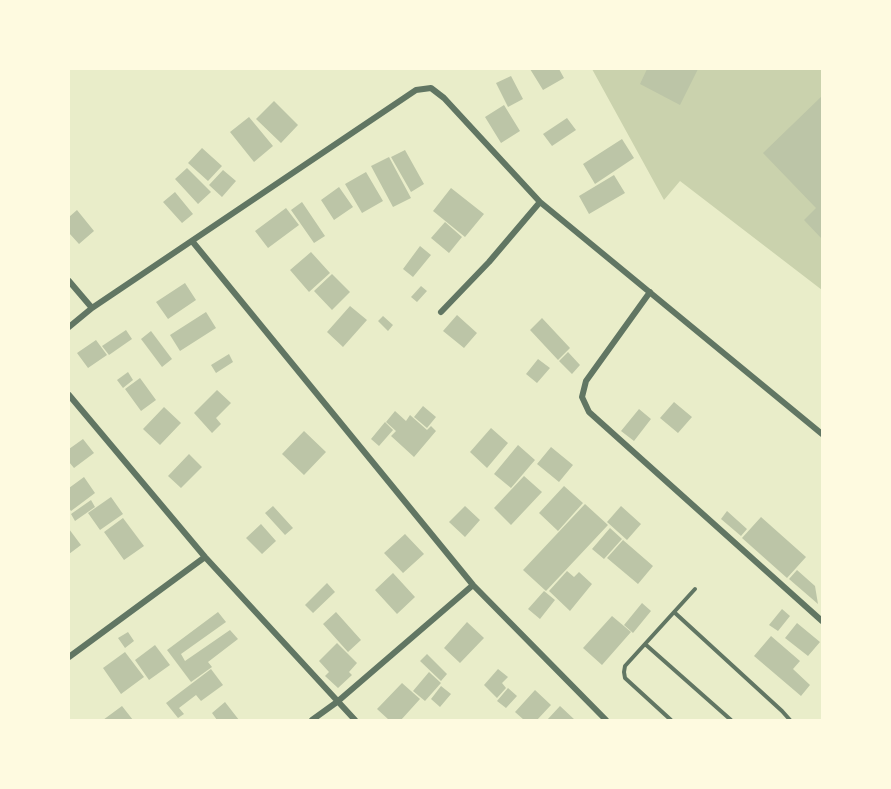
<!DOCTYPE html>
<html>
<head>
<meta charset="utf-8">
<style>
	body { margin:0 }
	#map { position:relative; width:891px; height:789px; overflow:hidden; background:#e9edc9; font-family:"Fira Sans",sans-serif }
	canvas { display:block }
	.frame { position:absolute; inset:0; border:70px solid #fefae0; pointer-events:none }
</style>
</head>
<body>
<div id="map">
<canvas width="891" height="789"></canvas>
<div class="frame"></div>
</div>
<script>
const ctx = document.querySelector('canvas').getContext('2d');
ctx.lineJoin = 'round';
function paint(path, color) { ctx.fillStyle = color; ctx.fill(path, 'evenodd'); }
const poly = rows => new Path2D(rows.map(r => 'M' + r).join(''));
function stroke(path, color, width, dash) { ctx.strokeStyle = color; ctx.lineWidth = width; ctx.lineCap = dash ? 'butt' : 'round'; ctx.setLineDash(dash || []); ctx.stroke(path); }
paint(poly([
	[592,69,822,69,822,290,680,181,664,200]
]), '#cad2ad');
paint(poly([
	[530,69,559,69,564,78,543,90],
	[647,69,698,69,680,105,640,84],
	[511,76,523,99,508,107,496,83],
	[822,96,822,239,804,220,816,208,763,153],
	[274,101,298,125,281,143,256,119],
	[504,105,520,131,501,143,485,117],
	[249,117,273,146,254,162,230,132],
	[567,118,576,130,552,146,543,134],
	[622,139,634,158,595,184,583,164],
	[202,148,222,166,208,181,188,163],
	[405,150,424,184,411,192,391,157],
	[389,157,411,198,393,207,371,166],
	[187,168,211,192,198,204,175,179],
	[223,170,236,181,222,197,209,185],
	[366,172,383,201,362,213,345,184],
	[614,175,625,193,589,214,579,196],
	[339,187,353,207,334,220,321,200],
	[451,188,484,214,465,237,433,211],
	[175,192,193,214,182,223,163,202],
	[302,202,325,236,314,243,291,210],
	[286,208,299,225,268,248,255,231],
	[77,210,94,231,79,244,69,233,69,217],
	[445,222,462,237,449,253,431,238],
	[420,246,431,255,413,277,403,269],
	[311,252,330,273,309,292,290,270],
	[332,274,350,292,332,310,314,291],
	[185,283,196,300,168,319,156,302],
	[421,286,427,291,417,302,411,297],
	[350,306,367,320,343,347,327,332],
	[206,312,216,328,180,351,170,335],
	[457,315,477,333,464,348,443,331],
	[383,316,393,325,388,331,378,321],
	[542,318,570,348,558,360,530,330],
	[126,330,132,339,109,355,102,346],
	[151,331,172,359,162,367,141,339],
	[96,340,107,355,88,368,77,353],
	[568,352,580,365,572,374,559,361],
	[229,354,233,362,216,373,211,365],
	[538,359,550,368,537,383,526,374],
	[128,372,133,380,123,388,117,380],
	[140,378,156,400,141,411,125,389],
	[217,390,231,403,216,418,221,424,212,433,194,413],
	[674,402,692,417,678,433,660,418],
	[423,406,436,417,427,428,414,417],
	[164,407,181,423,160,445,143,429],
	[639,409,651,419,634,441,621,431],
	[395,411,406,421,410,415,427,430,431,426,436,431,414,457,391,436,396,431,386,422],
	[385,422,393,430,379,446,371,439],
	[491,428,508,443,487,468,470,452],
	[304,431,326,452,304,475,282,454],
	[83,439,94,453,74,468,69,462,69,449],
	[518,445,535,460,511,488,494,474],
	[551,447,573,465,559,482,537,464],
	[189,454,202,467,181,488,168,476],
	[524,476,542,492,511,525,494,508],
	[84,477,95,493,71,511,69,508,69,488],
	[564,486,583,503,558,531,539,513],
	[111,497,123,514,100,530,88,513],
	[91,500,95,507,75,521,71,514],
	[585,504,608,525,546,591,523,570],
	[273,506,293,528,285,535,265,513],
	[465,506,480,520,465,537,449,522],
	[621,506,641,524,627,540,607,522],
	[727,511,747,529,741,536,721,519],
	[761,517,806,557,787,578,742,538],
	[123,518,144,546,124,560,104,532],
	[261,524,276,541,262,554,246,538],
	[610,528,622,539,604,559,592,549],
	[69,529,81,545,69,554],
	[405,534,424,554,403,573,384,553],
	[623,540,653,566,638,584,607,558],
	[797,570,815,586,818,604,789,579],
	[567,571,574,577,579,572,592,584,570,611,549,591],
	[393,573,415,597,397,614,375,590],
	[327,583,335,592,313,613,305,605],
	[544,591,555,600,540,619,528,609],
	[642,603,651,611,633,633,624,625],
	[782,609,790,616,778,631,769,625],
	[218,612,226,622,181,654,185,661,230,630,238,639,208,662,212,667,191,682,167,650],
	[336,612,361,640,348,652,323,624],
	[612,616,631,632,602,665,583,648],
	[467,622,484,638,460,663,444,648],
	[797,623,820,642,808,656,785,638],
	[128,632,134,641,125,648,118,638],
	[771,636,800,661,793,669,810,685,801,696,754,656],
	[337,643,357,663,349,672,352,675,338,688,325,676,329,672,319,661],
	[155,645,170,665,149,680,135,660],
	[125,652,144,677,121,694,103,668],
	[427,654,447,674,441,681,420,661],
	[211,669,223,685,201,701,196,695,179,708,184,714,178,718,166,703],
	[498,669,508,677,502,683,506,688,497,698,484,685],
	[429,672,441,683,425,701,413,691],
	[402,683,420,699,401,720,389,720,377,709],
	[441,686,451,694,440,707,431,699],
	[508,688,517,696,506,708,497,701],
	[535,690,551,705,537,720,524,720,515,712],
	[225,702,239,720,217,720,212,713],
	[122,706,133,720,103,720],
	[560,706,575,720,547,720]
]), '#bcc5a7');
stroke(poly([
	[674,612,782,711,790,720],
	[645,644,731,720],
	[671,720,625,678,624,672,625,666,695,589]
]), '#617663', 4);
stroke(poly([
	[192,241,473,585,606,720],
	[69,281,92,308],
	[650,292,586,381,582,397,589,412,822,621],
	[441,312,489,262,540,202],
	[69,327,92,308,416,90,431,88,444,98,540,202,822,434],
	[69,395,205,557,355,720],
	[69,657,205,557],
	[312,720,337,702,473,585]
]), '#617663', 6);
</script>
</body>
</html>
